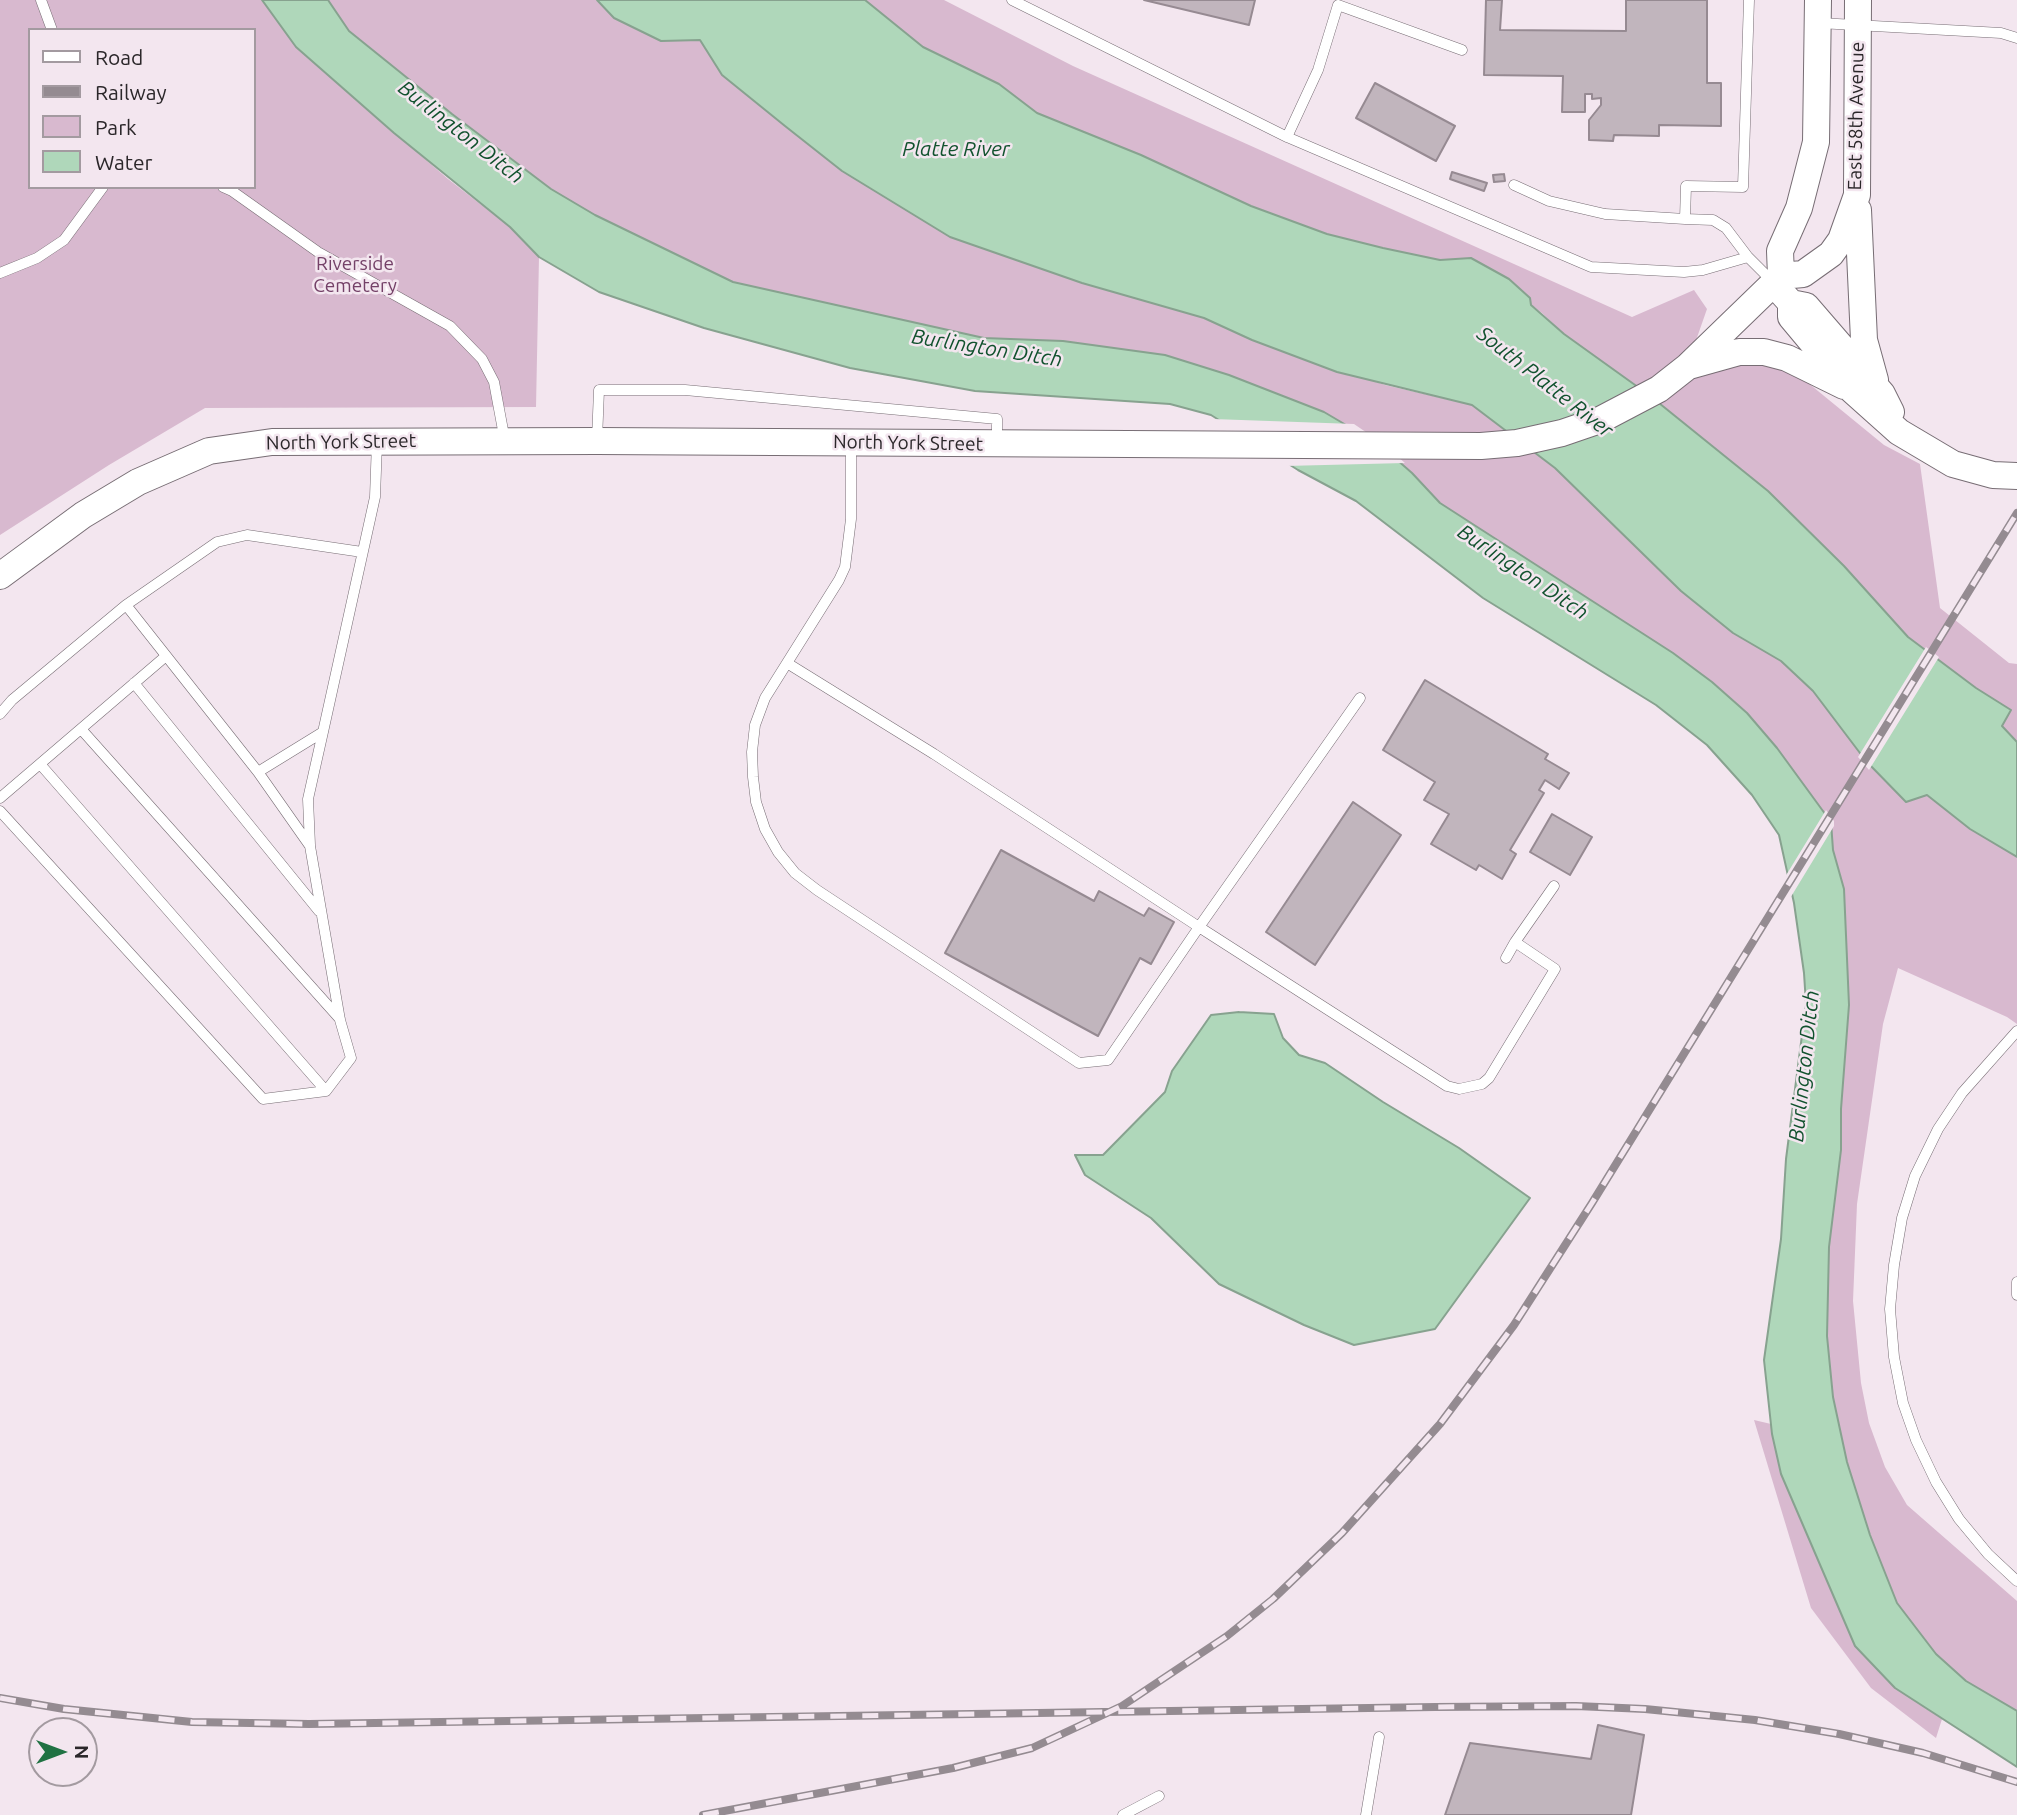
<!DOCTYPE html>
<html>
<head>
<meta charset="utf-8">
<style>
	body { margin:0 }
	#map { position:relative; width:2017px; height:1815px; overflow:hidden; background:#f3e6ef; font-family:Ubuntu,sans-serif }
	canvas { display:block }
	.legend { position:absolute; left:28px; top:28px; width:228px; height:161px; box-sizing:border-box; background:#f3e6ef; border:2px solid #a39aa0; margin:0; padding:9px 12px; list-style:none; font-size:21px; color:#2b272a }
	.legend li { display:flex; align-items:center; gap:14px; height:35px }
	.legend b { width:35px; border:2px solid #a39aa0 }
	.north { position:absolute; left:28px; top:1717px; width:70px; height:70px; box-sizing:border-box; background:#f3e6ef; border:2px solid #a39aa0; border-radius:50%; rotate:90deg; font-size:19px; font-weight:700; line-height:28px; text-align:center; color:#2b272a }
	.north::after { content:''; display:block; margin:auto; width:24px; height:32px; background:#207243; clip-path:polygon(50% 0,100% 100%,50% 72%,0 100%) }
</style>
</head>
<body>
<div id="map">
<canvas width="2017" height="1815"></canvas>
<ul class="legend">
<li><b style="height:9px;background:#fff"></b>Road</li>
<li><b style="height:9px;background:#948b91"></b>Railway</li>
<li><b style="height:19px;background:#d8b9cf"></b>Park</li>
<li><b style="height:19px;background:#afd7ba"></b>Water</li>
</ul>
<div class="north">N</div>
</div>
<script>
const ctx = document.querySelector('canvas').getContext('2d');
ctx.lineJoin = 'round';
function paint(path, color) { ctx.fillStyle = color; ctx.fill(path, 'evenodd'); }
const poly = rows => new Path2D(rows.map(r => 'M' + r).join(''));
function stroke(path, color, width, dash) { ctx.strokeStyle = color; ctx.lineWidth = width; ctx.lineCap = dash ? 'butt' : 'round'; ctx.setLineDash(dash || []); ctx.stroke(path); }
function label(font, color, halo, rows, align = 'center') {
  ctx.font = font + ' Ubuntu,sans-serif'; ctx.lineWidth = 5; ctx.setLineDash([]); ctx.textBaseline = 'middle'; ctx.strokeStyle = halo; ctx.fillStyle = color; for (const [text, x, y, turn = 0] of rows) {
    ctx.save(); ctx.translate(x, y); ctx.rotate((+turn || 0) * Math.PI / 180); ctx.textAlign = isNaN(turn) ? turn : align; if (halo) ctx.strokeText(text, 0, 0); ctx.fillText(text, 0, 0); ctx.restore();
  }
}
paint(poly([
	[0,0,262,0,296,47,448,179,510,227,539,257,536,407,205,408,109,465,0,535],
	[30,30,254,30,254,187,30,187],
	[328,0,597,0,614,18,661,41,700,40,722,75,785,126,842,171,950,237,1082,283,1204,318,1252,340,1385,385,1472,405,1555,468,1681,591,1733,633,1781,661,1813,691,1866,761,1927,795,1970,829,2017,857,2017,1024,2007,1017,1898,968,1883,1024,1857,1204,1853,1301,1861,1383,1869,1423,1885,1467,1907,1505,2017,1601,2017,1711,1966,1681,1936,1654,1897,1603,1870,1535,1847,1462,1833,1397,1827,1336,1829,1247,1841,1150,1841,1109,1849,1005,1844,889,1833,850,1831,822,1673,653,1440,503,1412,473,1380,445,1324,412,1229,375,1165,355,1063,341,984,338,733,282,680,258,595,215,551,189,452,114,349,31],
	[865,0,944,0,1073,66,1632,317,1694,290,1707,309,1687,366,1765,361,1796,373,1884,445,1920,464,1940,608,2009,663,2017,664,2017,742,2002,726,2011,710,1976,688,1908,637,1844,566,1768,491,1649,395,1564,334,1542,313,1471,258,1440,260,1383,248,1327,234,1251,206,1141,155,1037,113,999,84,923,47],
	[1754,1420,1771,1424,1781,1474,1895,1688,1942,1719,1936,1738,1871,1688,1811,1608]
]), '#d8b9cf');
const water = poly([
	[262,0,328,0,349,31,452,114,551,189,595,215,733,282,984,338,1063,341,1165,355,1229,375,1324,412,1380,445,1412,473,1440,503,1673,653,1712,682,1747,713,1777,748,1831,822,1833,850,1844,889,1849,1005,1841,1109,1841,1150,1829,1247,1827,1336,1833,1397,1847,1462,1870,1535,1897,1603,1936,1654,1966,1681,2017,1711,2017,1767,1895,1688,1855,1646,1781,1474,1772,1434,1764,1360,1781,1239,1786,1159,1806,1004,1804,973,1794,903,1779,835,1752,795,1707,745,1656,705,1483,598,1356,501,1298,470,1211,415,1170,404,975,391,850,368,704,328,599,292,539,257,510,227,394,133,296,47,262,0],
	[597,0,865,0,923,47,999,84,1037,113,1141,155,1251,206,1327,234,1383,248,1440,260,1471,258,1509,279,1530,298,1531,305,1564,334,1649,395,1768,491,1844,566,1908,637,1976,688,2011,710,2002,726,2017,742,2017,857,1970,829,1927,795,1906,802,1866,761,1813,691,1781,661,1733,633,1681,591,1555,468,1472,405,1337,372,1252,340,1204,318,1082,283,950,237,842,171,785,126,722,75,700,40,661,41,614,18,597,0],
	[1239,1012,1274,1014,1283,1038,1299,1055,1325,1063,1383,1102,1459,1148,1530,1198,1435,1329,1354,1345,1304,1325,1219,1284,1151,1218,1085,1175,1075,1155,1103,1155,1165,1092,1172,1071,1211,1015,1239,1012]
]);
paint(water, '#afd7ba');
stroke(water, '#87a28f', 2);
paint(poly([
	[1213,419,1354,424,1382,443,1405,463,1285,466,1231,433],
	[1926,647,1939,657,1869,770,1858,757],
	[1826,810,1834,821,1834,826,1789,900,1785,877]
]), '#f3e6ef');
const building = poly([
	[1144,0,1255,0,1249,25,1144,0],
	[1486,0,1502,0,1500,30,1626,31,1626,0,1707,0,1707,83,1721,83,1721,126,1659,125,1659,136,1614,135,1613,141,1589,140,1589,120,1601,105,1601,98,1592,99,1592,94,1585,94,1585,112,1562,112,1563,76,1484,75,1486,0],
	[1375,83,1455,126,1436,161,1356,118,1375,83],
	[1452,172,1487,183,1484,191,1450,179,1452,172],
	[1504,174,1505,181,1494,182,1493,175,1504,174],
	[1425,680,1548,754,1545,759,1569,773,1559,789,1545,780,1539,790,1544,793,1510,850,1516,854,1502,879,1479,865,1476,870,1431,844,1449,814,1424,800,1435,782,1383,750,1425,680],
	[1353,802,1401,835,1315,965,1266,932,1353,802],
	[1552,814,1592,837,1570,875,1530,852,1552,814],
	[1001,850,1094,901,1099,891,1144,916,1149,908,1174,922,1151,964,1140,958,1098,1036,945,953,1001,850],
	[1598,1725,1644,1735,1631,1815,1445,1815,1470,1743,1591,1759,1598,1725]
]);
paint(building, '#c1b5bd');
stroke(building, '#968a92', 2);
const lane = poly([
	[41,0,52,30],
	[1012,0,1287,137],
	[1819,23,2001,33,2017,38],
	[1462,50,1338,5,1318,70,1287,137,1591,267,1684,272,1703,270,1748,257,1773,282],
	[1514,185,1549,201,1605,214,1685,219,1686,186,1743,187,1749,0],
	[223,187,232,191,318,252,450,326,482,359,494,382,505,441],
	[1685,219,1713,220,1726,228,1748,257],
	[0,273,37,258,64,240,103,187],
	[597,440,599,390,685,390,997,419,997,441],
	[362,552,247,535,217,542,126,605,258,772,323,732,375,497,377,442],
	[787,663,934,754,1199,927,1108,1060,1079,1063,817,890,795,873,778,852,765,829,756,802,753,777,752,752,755,725,765,698,839,580,845,567,851,519,851,443],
	[134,683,319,911],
	[1360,698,1199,927,1447,1086,1459,1089,1482,1084,1489,1078,1555,969,1515,942,1554,886],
	[0,714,12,700,126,605],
	[81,729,340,1019],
	[40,764,326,1091],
	[0,798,166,656],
	[0,811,263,1099,326,1091,351,1058,340,1020,310,846,258,772],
	[310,845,308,799,323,732],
	[1506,958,1515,942],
	[2017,1031,1962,1093,1938,1129,1915,1176,1902,1218,1894,1265,1890,1309,1894,1357,1903,1403,1916,1440,1936,1482,1959,1519,1988,1554,2017,1581],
	[2017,1282,2017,1295],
	[1123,1815,1159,1796],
	[1366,1815,1379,1737]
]);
const secondary = poly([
	[1858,210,1864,340,1875,380],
	[1781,276,1780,251,1799,208,1816,142,1818,0],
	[1782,293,1791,303,1806,306,1882,394,1891,412],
	[1791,303,1791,317,1852,390,1899,432,1953,464,1993,475,2017,476],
	[1689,366,1739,352,1764,352,1787,358,1844,386],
	[0,576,83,515,138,482,209,451,272,442,597,441,1481,446,1517,443,1562,433,1600,420,1659,389,1687,367,1781,276,1803,274,1831,254,1841,240,1857,195,1858,0]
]);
stroke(lane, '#776d74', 11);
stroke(secondary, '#776d74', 28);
stroke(lane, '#fff', 10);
stroke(secondary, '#fff', 26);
const rail = poly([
	[0,1698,64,1709,192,1722,309,1724,1435,1707,1576,1706,1645,1709,1755,1720,1839,1734,1923,1753,2017,1782],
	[703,1815,953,1768,1032,1748,1122,1706,1227,1636,1273,1599,1342,1533,1440,1424,1514,1325,1592,1203,2017,513]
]);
stroke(rail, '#948b91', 8);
stroke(rail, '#f3e6ef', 5, [16]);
label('19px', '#2b272a', '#f3e6ef', [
	["East 58th Avenue",1856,116,-89],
	["North York Street",341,442,-1],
	["North York Street",908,443,1]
]);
label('19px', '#744168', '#f3e6ef', [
	["Riverside",355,264],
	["Cemetery",355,286]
]);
label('italic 21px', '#11522e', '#f3e6ef', [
	["Burlington Ditch",461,132,38],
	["Platte River",956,149],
	["Burlington Ditch",987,348,9],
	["South Platte River",1545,382,38],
	["Burlington Ditch",1523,572,34],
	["Burlington Ditch",1804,1066,-84]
]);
</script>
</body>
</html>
